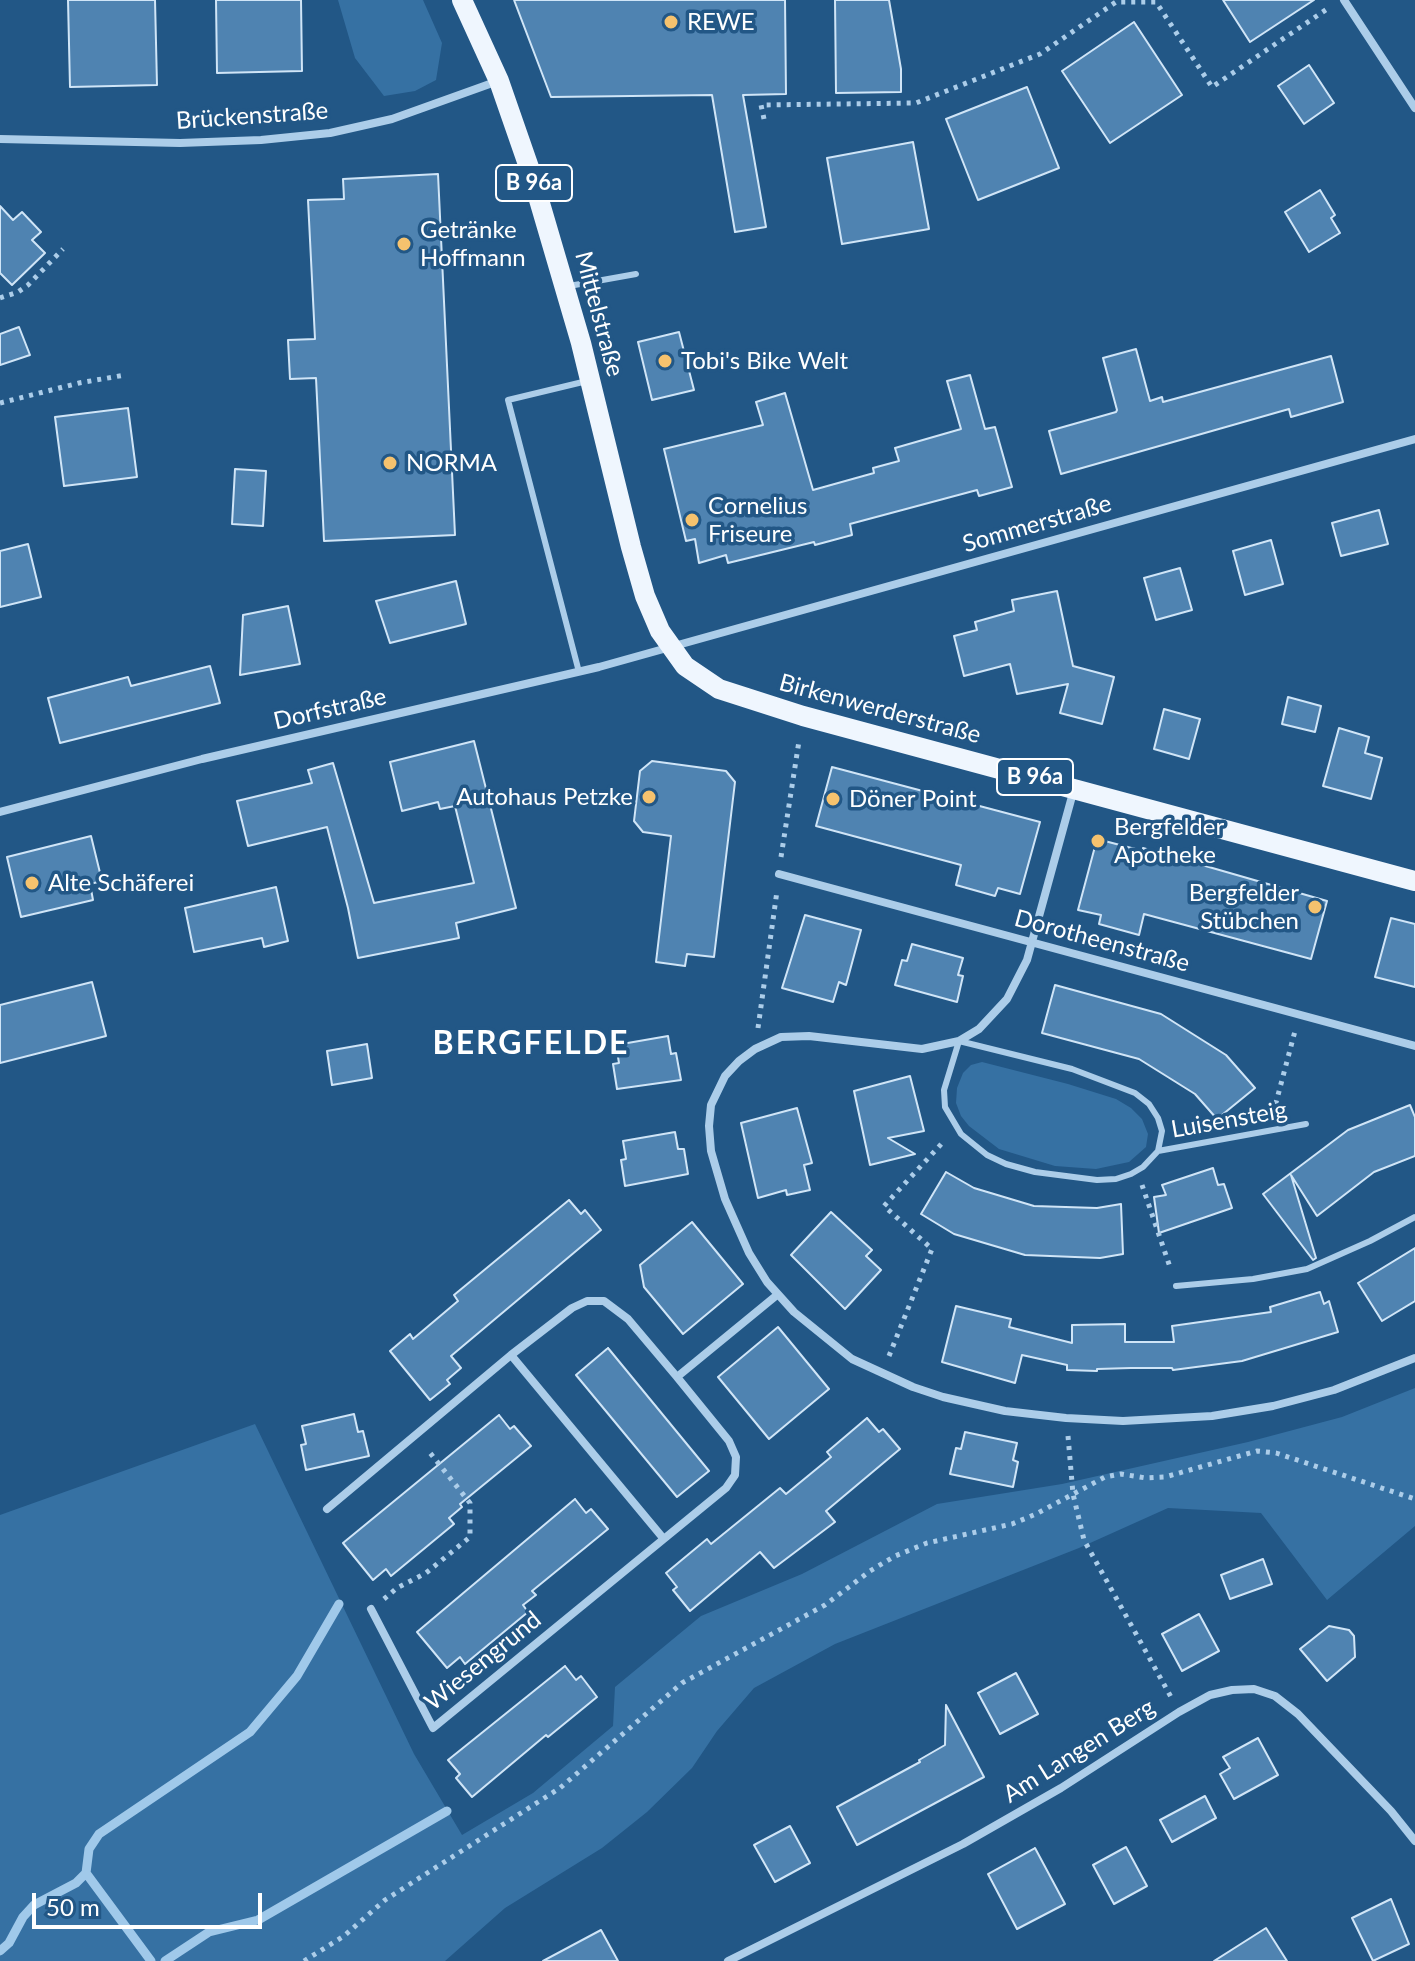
<!DOCTYPE html>
<html>
<head>
<meta charset="utf-8">
<style>
	body { margin:0 }
	#map { position:relative; width:1415px; height:1961px; overflow:hidden; background:#225786; font-family:Lato,sans-serif }
	canvas { display:block }
	.scale { position:absolute; left:32px; top:1893px; width:230px; height:36px; box-sizing:border-box; border:4px solid #fff; border-top:0; padding-left:10px; font-size:24px; line-height:28px; white-space:nowrap; color:#fff; -webkit-text-stroke:6px #225786; paint-order:stroke }
</style>
</head>
<body>
<div id="map">
<canvas width="1415" height="1961"></canvas>
<div class="scale">50 m</div>
</div>
<script>
const ctx = document.querySelector('canvas').getContext('2d');
ctx.lineJoin = 'round';
function paint(path, color) { ctx.fillStyle = color; ctx.fill(path, 'evenodd'); }
const poly = rows => new Path2D(rows.map(r => 'M' + r).join(''));
function stroke(path, color, width, dash) { ctx.strokeStyle = color; ctx.lineWidth = width; ctx.lineCap = dash ? 'butt' : 'round'; ctx.setLineDash(dash || []); ctx.stroke(path); }
function label(font, color, halo, rows, align = 'center') {
  ctx.font = font + ' Lato,sans-serif'; ctx.lineWidth = 7; ctx.setLineDash([]); ctx.textBaseline = 'middle'; ctx.strokeStyle = halo; ctx.fillStyle = color; for (const [text, x, y, turn = 0] of rows) {
    ctx.save(); ctx.translate(x, y); ctx.rotate((+turn || 0) * Math.PI / 180); ctx.textAlign = isNaN(turn) ? turn : align; if (halo) ctx.strokeText(text, 0, 0); ctx.fillText(text, 0, 0); ctx.restore();
  }
}
paint(poly([
	[338,0,423,0,442,43,436,80,415,91,384,96,355,58],
	[982,1062,1068,1084,1116,1099,1131,1108,1142,1119,1148,1134,1146,1147,1129,1162,1096,1169,1055,1166,999,1149,969,1126,961,1116,956,1103,957,1088,963,1073,971,1065],
	[1415,1388,1415,1526,1327,1600,1261,1513,1168,1508,1079,1548,835,1644,754,1688,717,1731,692,1768,647,1812,602,1848,505,1908,445,1961,0,1961,0,1515,255,1424,414,1754,462,1835,533,1793,613,1726,615,1687,701,1616,802,1574,937,1504,1062,1484,1248,1442,1342,1417]
]), '#3671a3');
stroke(poly([
	[86,1873,151,1961],
	[0,1951,9,1943,23,1917,34,1905,76,1883,86,1873,89,1849,99,1834,250,1732,297,1676,339,1604],
	[165,1961,209,1932,258,1920,447,1811]
]), '#a0c9ea', 9);
const building = poly([
	[68,0,155,0,157,85,70,87,68,0],
	[216,0,301,0,302,71,217,73,216,0],
	[514,0,785,0,786,94,743,95,766,227,735,232,712,95,551,97,514,0],
	[835,0,889,0,901,69,901,92,836,93,835,0],
	[1223,0,1314,0,1250,42,1223,0],
	[1134,22,1182,95,1110,143,1062,71,1134,22],
	[1309,65,1334,103,1304,124,1278,86,1309,65],
	[1027,87,1059,168,978,200,946,119,1027,87],
	[913,142,929,229,842,244,827,158,913,142],
	[438,174,455,535,324,541,316,378,290,379,288,340,315,339,308,200,344,199,343,179,438,174],
	[1320,190,1335,215,1331,218,1340,233,1309,252,1285,212,1320,190],
	[0,206,13,220,22,212,41,232,32,240,45,253,12,285,0,273,0,206],
	[19,327,30,355,0,365,0,334,19,327],
	[679,332,694,390,652,400,638,342,679,332],
	[1136,349,1150,401,1162,397,1163,402,1331,356,1343,402,1291,417,1289,409,1061,474,1049,431,1116,412,1117,410,1103,358,1136,349],
	[970,375,985,429,995,427,1012,487,979,496,977,490,850,524,852,535,815,545,814,542,728,563,726,555,699,563,695,539,686,541,664,449,763,425,756,402,785,393,813,490,874,473,873,468,899,461,895,448,961,429,947,381,970,375],
	[128,408,137,477,64,486,55,417,128,408],
	[235,469,266,471,263,526,232,524,235,469],
	[1379,510,1388,544,1341,556,1332,523,1379,510],
	[1271,540,1283,584,1245,595,1233,551,1271,540],
	[28,544,41,597,0,607,0,551,28,544],
	[1180,568,1192,610,1156,620,1144,578,1180,568],
	[456,581,466,624,390,643,376,601,456,581],
	[1057,591,1073,666,1114,677,1102,724,1060,713,1068,684,1017,694,1010,664,964,676,954,636,977,630,975,622,1014,611,1012,600,1057,591],
	[288,606,300,664,240,675,243,615,288,606],
	[210,666,220,703,60,743,48,698,128,677,131,686,210,666],
	[1288,697,1321,706,1315,732,1282,724,1288,697],
	[1164,709,1200,719,1189,759,1154,749,1164,709],
	[1339,728,1369,737,1365,753,1382,758,1371,799,1323,786,1339,728],
	[474,741,516,908,456,923,459,938,358,958,348,908,327,827,248,846,237,801,312,783,308,770,333,763,374,903,474,883,455,806,440,809,438,802,402,811,390,762,474,741],
	[652,761,726,771,735,782,714,957,687,954,685,966,656,962,671,836,643,832,634,821,640,771,652,761],
	[832,767,1040,822,1020,894,998,888,995,896,956,885,961,865,816,826,832,767],
	[91,836,102,881,90,884,93,900,21,917,7,857,91,836],
	[1097,839,1143,851,1143,848,1327,901,1311,959,1144,914,1139,935,1099,924,1101,915,1078,910,1097,839],
	[276,887,288,941,264,947,262,938,194,952,185,908,276,887],
	[805,915,861,930,846,985,839,982,833,1002,782,988,805,915],
	[1391,918,1415,924,1415,987,1375,977,1391,918],
	[912,944,963,958,958,975,963,976,957,1002,895,985,902,960,907,961,912,944],
	[92,982,106,1036,0,1063,0,1005,92,982],
	[1055,985,1161,1014,1226,1055,1255,1088,1217,1119,1195,1094,1139,1059,1042,1033,1055,985],
	[668,1036,671,1054,676,1053,681,1080,617,1089,613,1064,619,1063,616,1045,668,1036],
	[367,1044,372,1078,332,1085,327,1051,367,1044],
	[910,1076,924,1131,888,1138,915,1154,870,1165,854,1091,910,1076],
	[1410,1105,1415,1117,1415,1156,1374,1172,1317,1216,1291,1175,1316,1258,1313,1260,1263,1194,1348,1130,1410,1105],
	[797,1108,812,1163,804,1165,810,1190,787,1195,786,1190,758,1198,741,1123,797,1108],
	[675,1132,678,1149,684,1149,688,1174,625,1186,621,1160,626,1159,623,1141,675,1132],
	[1213,1168,1218,1185,1224,1184,1232,1208,1159,1233,1154,1197,1166,1195,1162,1185,1213,1168],
	[946,1172,974,1188,1034,1206,1097,1208,1121,1204,1123,1254,1100,1258,1025,1255,954,1234,921,1214,946,1172],
	[569,1200,581,1214,585,1210,601,1230,451,1356,461,1368,447,1380,450,1384,430,1400,390,1351,410,1334,413,1339,458,1301,454,1295,569,1200],
	[831,1212,872,1250,866,1256,881,1270,845,1309,791,1255,831,1212],
	[692,1222,743,1284,683,1334,644,1287,640,1265,692,1222],
	[1415,1248,1415,1301,1382,1321,1358,1283,1415,1248],
	[1320,1292,1324,1304,1329,1301,1338,1332,1242,1361,1173,1370,1172,1368,1131,1368,1097,1369,1097,1371,1067,1370,1067,1365,1022,1355,1015,1383,942,1362,956,1306,1011,1319,1009,1327,1072,1343,1072,1325,1125,1324,1125,1342,1174,1342,1172,1326,1271,1312,1270,1307,1320,1292],
	[778,1327,829,1389,769,1439,718,1377,778,1327],
	[608,1348,709,1471,677,1497,576,1375,608,1348],
	[354,1414,358,1432,363,1431,369,1456,306,1470,301,1445,306,1444,302,1426,354,1414],
	[499,1415,510,1429,514,1426,531,1446,460,1504,462,1507,449,1518,454,1524,391,1576,386,1569,373,1580,343,1543,499,1415],
	[867,1418,879,1432,883,1429,900,1449,826,1511,835,1522,774,1568,760,1552,690,1611,673,1590,677,1587,666,1573,707,1539,711,1544,780,1488,786,1494,831,1457,827,1452,867,1418],
	[965,1432,1017,1443,1013,1460,1018,1462,1013,1487,950,1474,956,1448,961,1449,965,1432],
	[575,1499,586,1513,591,1509,608,1529,532,1591,536,1595,523,1605,528,1612,465,1664,460,1657,447,1668,417,1632,575,1499],
	[1263,1559,1272,1584,1230,1599,1221,1575,1263,1559],
	[1199,1614,1219,1651,1182,1671,1162,1634,1199,1614],
	[1329,1626,1349,1630,1354,1636,1355,1657,1327,1681,1300,1649,1329,1626],
	[565,1666,576,1680,581,1676,597,1697,548,1737,546,1735,472,1797,456,1778,460,1774,448,1760,565,1666],
	[1016,1673,1038,1714,1000,1734,978,1693,1016,1673],
	[946,1705,984,1777,857,1845,837,1807,920,1762,919,1760,945,1745,946,1705],
	[1258,1738,1278,1775,1234,1799,1220,1774,1230,1768,1223,1757,1258,1738],
	[1205,1796,1216,1818,1172,1842,1160,1820,1205,1796],
	[790,1826,810,1863,775,1882,754,1845,790,1826],
	[1126,1847,1147,1886,1114,1904,1093,1865,1126,1847],
	[1035,1848,1065,1904,1017,1929,988,1874,1035,1848],
	[1391,1899,1409,1944,1373,1961,1352,1918,1391,1899],
	[1266,1928,1287,1961,1214,1961,1266,1928],
	[601,1930,618,1961,543,1961,601,1930]
]);
paint(building, '#4f83b1');
stroke(building, '#d0e5f7', 2);
stroke(poly([
	[764,119,761,105,916,103,1040,54,1116,2,1156,2,1212,87,1330,7],
	[0,298,18,292,28,285,63,249],
	[0,403,79,383,125,375],
	[781,857,799,741],
	[758,1028,777,891],
	[1273,1114,1295,1031],
	[1142,1185,1171,1270],
	[889,1356,932,1249,884,1206,945,1140],
	[1068,1436,1073,1494,1084,1540,1171,1697],
	[384,1599,397,1588,426,1573,470,1537,470,1503,427,1449],
	[304,1961,344,1936,385,1900,560,1788,682,1683,825,1605,870,1571,895,1556,927,1543,1012,1524,1036,1514,1105,1477,1121,1474,1146,1478,1165,1477,1257,1451,1276,1453,1415,1499]
]), '#accde9', 5, [4, 6]);
stroke(poly([
	[569,286,636,274],
	[579,672,508,400,587,381],
	[959,1041,1072,1069,1135,1093,1149,1104,1158,1118,1162,1131,1158,1151,1143,1167,1131,1174,1116,1179,1097,1180,1035,1172,1006,1164,987,1155,961,1134,945,1107,944,1090,959,1041],
	[1158,1151,1306,1124],
	[1176,1286,1253,1279,1307,1269,1370,1241,1415,1217]
]), '#accde9', 6);
stroke(poly([
	[1344,0,1415,108],
	[0,139,180,143,261,140,330,133,392,119,498,81],
	[1074,789,1027,960,1007,999,979,1029,959,1041,922,1049,809,1036,781,1037,755,1049,739,1061,725,1076,711,1105,709,1126,711,1151,725,1199,749,1253,767,1282,794,1312,852,1359,913,1387,943,1397,1005,1411,1066,1418,1123,1421,1212,1416,1273,1406,1334,1390,1415,1358],
	[0,812,202,759,599,667,1415,439],
	[779,874,1415,1046],
	[511,1355,663,1538],
	[327,1509,511,1355,572,1308,587,1301,604,1301,628,1319,677,1377],
	[371,1609,433,1728,726,1488,735,1475,736,1457,729,1441,677,1377,777,1295],
	[728,1961,963,1844,1061,1788,1179,1712,1210,1695,1232,1690,1254,1689,1275,1696,1298,1714,1391,1811,1415,1841]
]), '#accde9', 8);
stroke(poly([
	[462,0,499,81,532,176,581,343,631,547,645,596,660,631,685,666,719,689,803,716,1415,881]
]), '#eff6fe', 20);
for (const [x, y, r, color] of [
	[671,22,8,"#f5c26e"],
	[404,244,8,"#f5c26e"],
	[665,361,8,"#f5c26e"],
	[390,463,8,"#f5c26e"],
	[692,520,8,"#f5c26e"],
	[649,797,8,"#f5c26e"],
	[833,799,8,"#f5c26e"],
	[1098,841,8,"#f5c26e"],
	[32,883,8,"#f5c26e"],
	[1315,907,8,"#f5c26e"]
]) { const dot = new Path2D(); dot.arc(x, y, r, 0, 2 * Math.PI); ctx.fillStyle = color; ctx.fill(dot); stroke(dot, '#225786', 3); }
for (const [x, y, w] of [
	[534,183,76],
	[1035,777,76]
]) { const box = new Path2D(); box.roundRect(x - w / 2, y - 18, w, 36, 6); ctx.fillStyle = '#225786'; ctx.fill(box); stroke(box, '#fff', 2); }
label('bold 22px', '#fff', null, [
	["B 96a",534,183],
	["B 96a",1035,777]
]);
label('24px', '#fff', '#225786', [
	["REWE",687,22],
	["Getränke",420,230],
	["Hoffmann",420,258],
	["Tobi's Bike Welt",681,361],
	["NORMA",406,463],
	["Cornelius",708,506],
	["Friseure",708,534],
	["Autohaus Petzke",633,797,"right"],
	["Döner Point",849,799],
	["Bergfelder",1114,827],
	["Apotheke",1114,855],
	["Alte Schäferei",48,883],
	["Bergfelder",1299,893,"right"],
	["Stübchen",1299,921,"right"]
], 'left');
label('24px', '#fff', '#225786', [
	["Brückenstraße",252,116,-4],
	["Mittelstraße",599,314,75],
	["Sommerstraße",1037,524,-16],
	["Dorfstraße",330,709,-13],
	["Birkenwerderstraße",880,709,15],
	["Dorotheenstraße",1102,941,15],
	["Luisensteig",1229,1120,-10],
	["Wiesengrund",483,1661,-39],
	["Am Langen Berg",1079,1751,-32]
]);
ctx.letterSpacing = '2px';
label('bold 32px', '#fff', '#225786', [
	["BERGFELDE",531,1044]
]);
ctx.letterSpacing = '0px';
</script>
</body>
</html>
